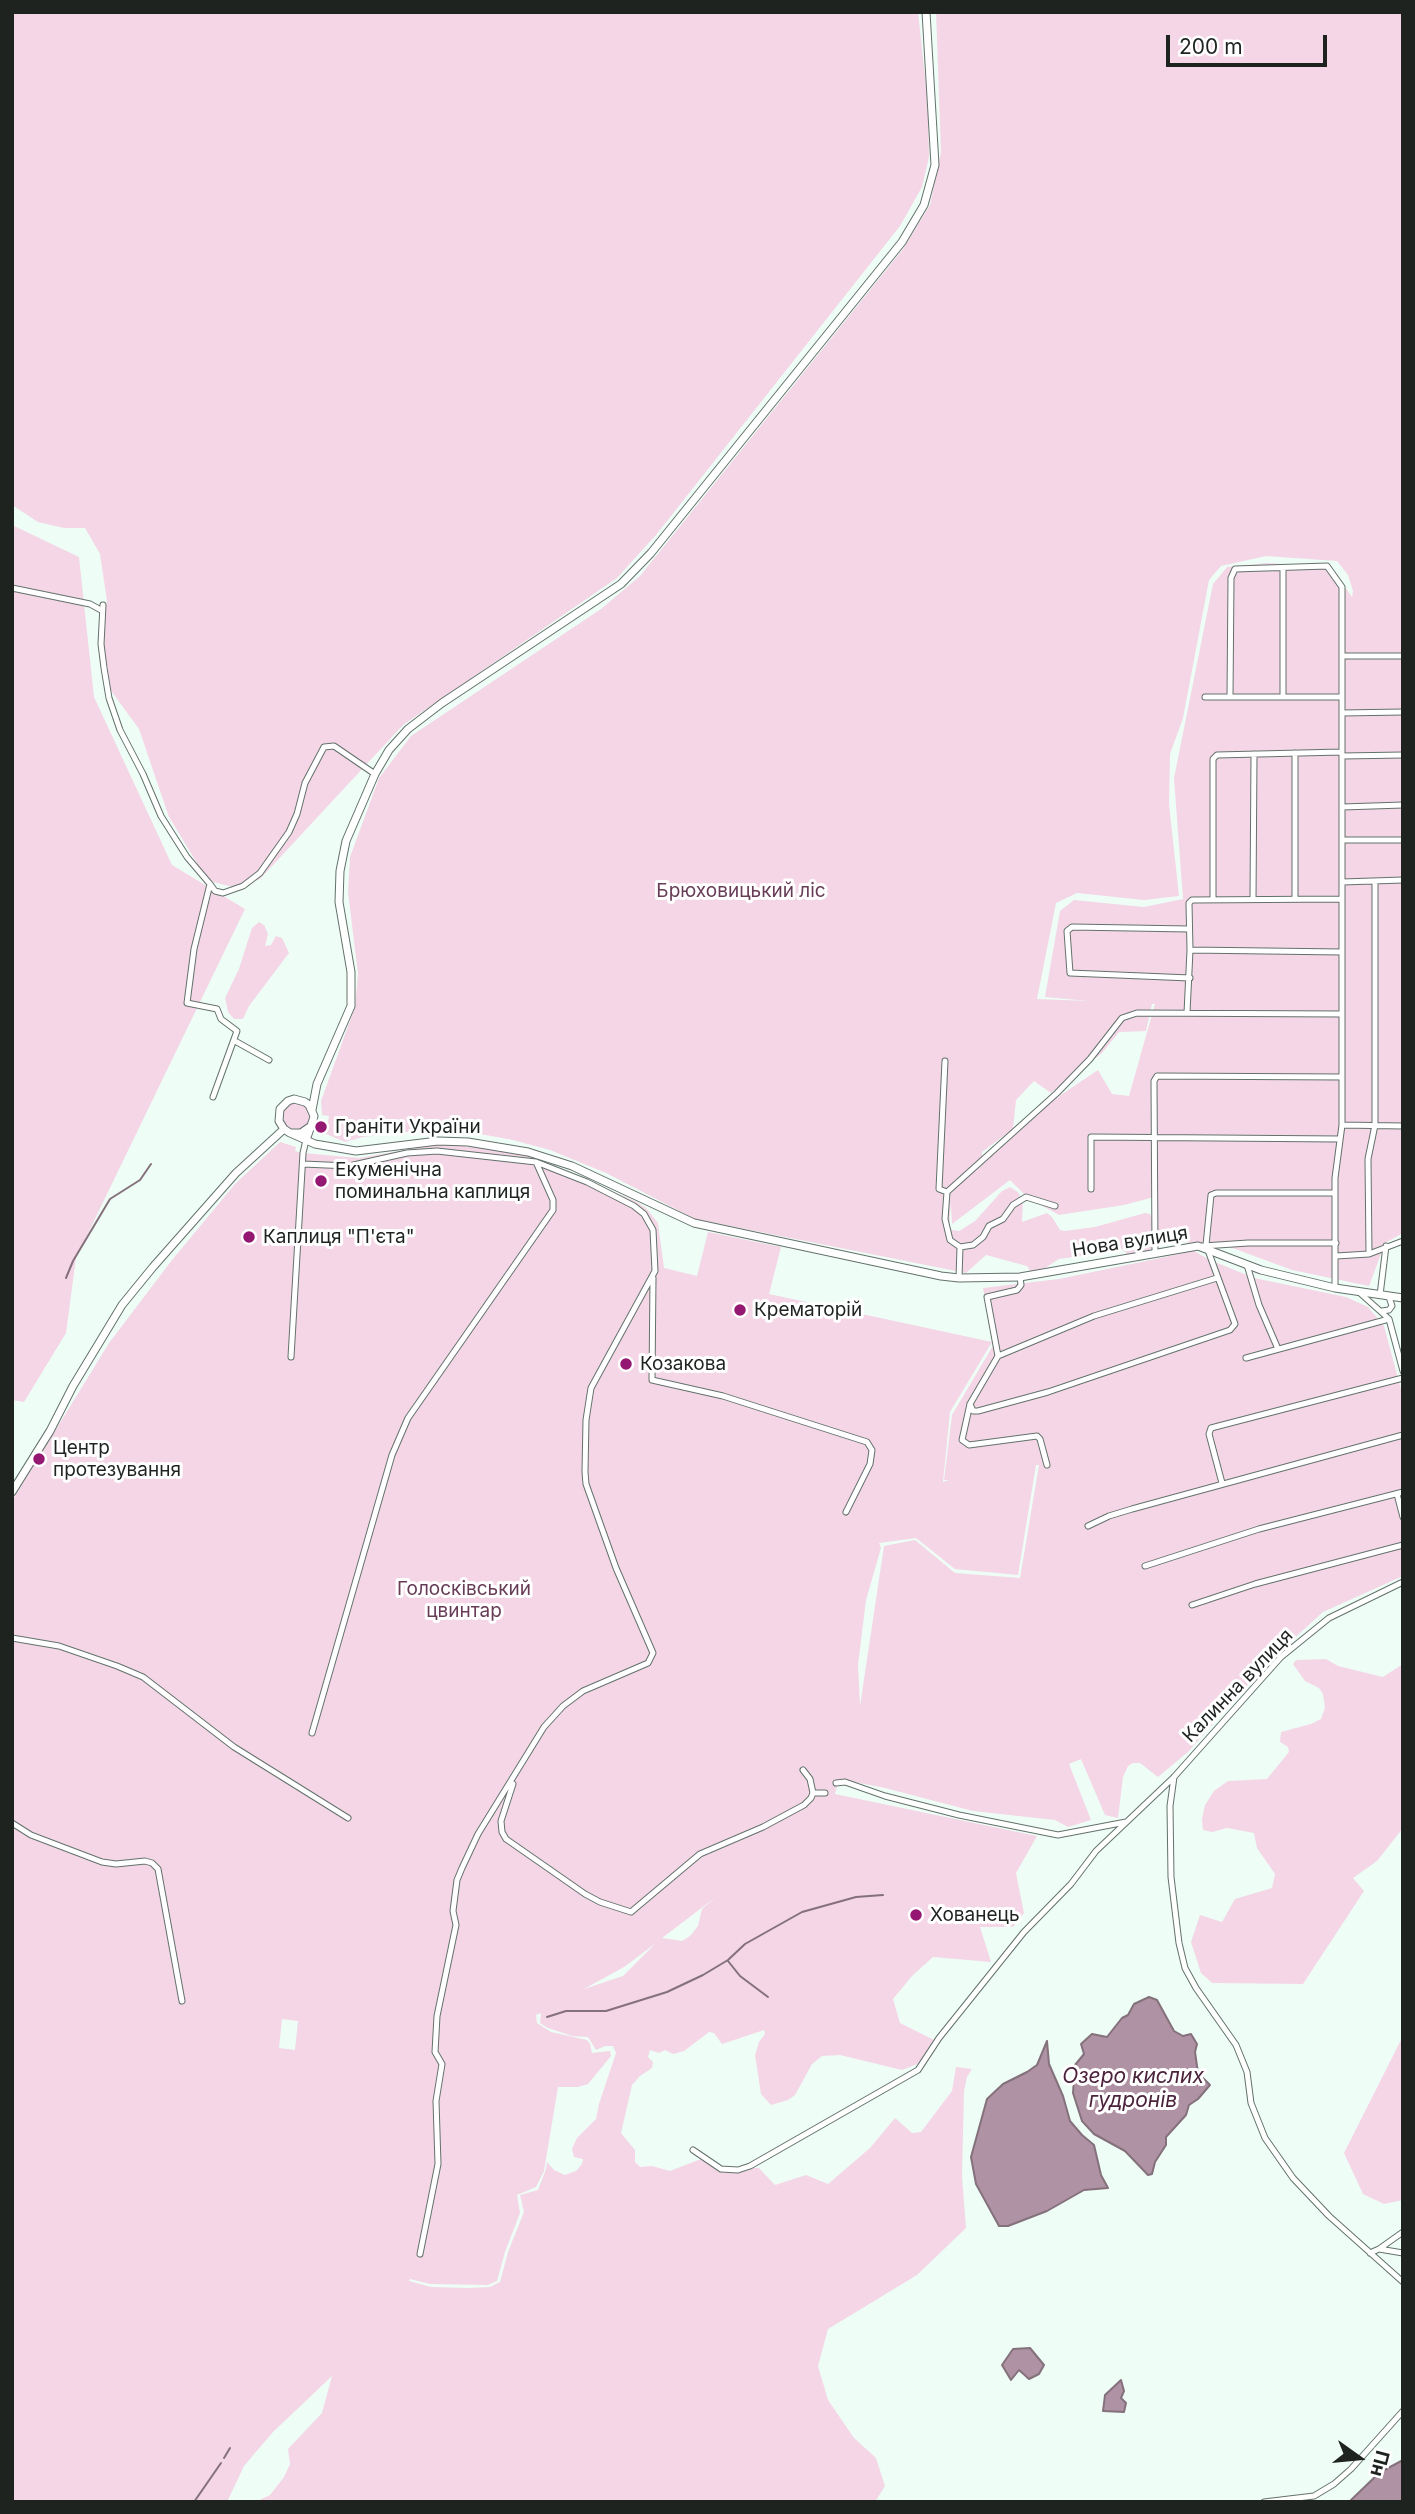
<!DOCTYPE html>
<html>
<head>
<meta charset="utf-8">
<style>
	body { margin:0 }
	#map { position:relative; width:1415px; height:2514px; overflow:hidden; background:#eefdf5; font-family:Inter,sans-serif }
	canvas { display:block }
	.frame { position:absolute; inset:0; border:14px solid #1e2320; pointer-events:none }
	.north { position:absolute; left:1324px; top:2423px; width:70px; height:70px; -webkit-text-stroke:5px #fff; paint-order:stroke; rotate:105deg; font-size:19px; font-weight:700; line-height:28px; text-align:center; color:#1e2320 }
	.north::after { content:''; display:block; margin:auto; width:24px; height:32px; background:#1e2320; clip-path:polygon(50% 0,100% 100%,50% 72%,0 100%) }
	.scale { position:absolute; left:1166px; top:35px; width:161px; height:32px; box-sizing:border-box; border:4px solid #1e2320; border-top:0; padding-left:9px; font-size:21px; line-height:24px; white-space:nowrap; color:#1e2320; -webkit-text-stroke:5px #fff; paint-order:stroke }
</style>
</head>
<body>
<div id="map">
<canvas width="1415" height="2514"></canvas>
<div class="frame"></div>
<div class="north">Пн</div>
<div class="scale">200 m</div>
</div>
<script>
const ctx = document.querySelector('canvas').getContext('2d');
ctx.lineJoin = 'round';
function paint(path, color) { ctx.fillStyle = color; ctx.fill(path, 'evenodd'); }
const poly = rows => new Path2D(rows.map(r => 'M' + r).join(''));
function stroke(path, color, width, dash) { ctx.strokeStyle = color; ctx.lineWidth = width; ctx.lineCap = dash ? 'butt' : 'round'; ctx.setLineDash(dash || []); ctx.stroke(path); }
function label(font, color, halo, rows, align = 'center') {
  ctx.font = font + ' Inter,sans-serif'; ctx.lineWidth = 6; ctx.setLineDash([]); ctx.textBaseline = 'middle'; ctx.strokeStyle = halo; ctx.fillStyle = color; for (const [text, x, y, turn = 0] of rows) {
    ctx.save(); ctx.translate(x, y); ctx.rotate((+turn || 0) * Math.PI / 180); ctx.textAlign = isNaN(turn) ? turn : align; if (halo) ctx.strokeText(text, 0, 0); ctx.fillText(text, 0, 0); ctx.restore();
  }
}
paint(poly([
	[12,12,918,12,928,104,929,157,922,187,900,226,656,535,617,578,403,725,260,879,237,888,213,882,200,868,169,817,139,729,107,685,104,668,103,623,107,601,100,554,85,528,64,528,38,522,12,505],
	[936,12,1403,12,1403,1233,1385,1243,1369,1286,1292,1270,1227,1246,1158,1240,1154,1197,1124,1205,1059,1215,1028,1198,1010,1180,952,1224,951,1203,949,1227,952,1230,959,1231,975,1221,1002,1191,1010,1187,1018,1192,1023,1202,1022,1222,1047,1213,1052,1217,1060,1230,1065,1231,1095,1227,1145,1213,1150,1214,1153,1221,1153,1246,1149,1251,1128,1255,1122,1249,1100,1248,1081,1256,1059,1259,1045,1268,1031,1272,1027,1266,986,1255,966,1273,695,1219,606,1173,550,1150,513,1140,480,1134,425,1130,363,1137,345,1142,326,1134,329,1116,322,1115,321,1101,355,1007,358,974,348,892,350,857,379,778,411,736,601,609,640,576,903,249,930,205,941,152],
	[1266,556,1337,561,1348,575,1353,591,1352,597,1331,567,1267,563,1227,567,1213,584,1174,778,1183,899,1144,907,1074,900,1060,911,1045,997,1089,1001,1037,999,1056,903,1077,893,1144,900,1179,896,1169,804,1170,754,1183,718,1209,580,1221,566],
	[1152,1004,1155,1004,1129,1096,1112,1094,1098,1070,1043,1107,983,1162,982,1152,1013,1129,1016,1100,1034,1081,1051,1093,1102,1053,1119,1032,1146,1031],
	[12,525,79,557,94,697,172,865,245,909,76,1258,66,1333,24,1402,12,1400],
	[259,922,264,925,268,934,265,946,271,945,276,936,282,938,289,953,249,1006,243,1019,234,1019,228,1012,225,998,239,969,252,928],
	[294,1099,312,1110,306,1131,284,1129,280,1109],
	[280,1142,296,1147,295,1151,303,1153,359,1158,439,1144,486,1148,530,1156,635,1201,646,1208,658,1223,664,1268,697,1276,708,1232,781,1247,769,1294,992,1342,950,1412,943,1482,949,1480,944,1480,952,1415,994,1344,983,1288,1059,1279,1194,1251,1208,1259,1254,1278,1346,1297,1368,1307,1384,1326,1403,1397,1403,1576,1323,1612,1265,1665,1188,1752,1158,1777,1140,1763,1133,1763,1128,1766,1123,1777,1118,1818,1105,1815,1081,1759,1069,1764,1091,1820,1068,1827,1055,1820,973,1811,885,1788,839,1779,835,1794,1037,1836,1016,1873,1024,1913,1013,1927,980,1927,991,1962,933,1957,912,1976,893,1999,900,2023,934,2040,920,2063,902,2070,840,2055,822,2056,812,2064,795,2095,788,2100,771,2105,761,2094,755,2055,759,2042,765,2034,764,2030,722,2044,714,2033,709,2032,684,2051,673,2054,665,2050,659,2053,650,2050,648,2057,653,2062,652,2068,640,2076,632,2085,621,2133,635,2150,635,2162,640,2167,652,2166,670,2171,701,2159,723,2168,759,2168,775,2185,806,2175,828,2184,870,2148,895,2118,912,2133,921,2132,952,2091,956,2067,972,2069,967,2077,964,2091,962,2176,966,2228,917,2275,828,2329,818,2366,828,2400,854,2438,876,2458,885,2486,875,2502,255,2502,270,2495,284,2477,290,2464,288,2449,322,2413,332,2376,273,2432,244,2466,227,2502,12,2502,12,1501,109,1343,172,1260,235,1184],
	[1036,1465,1039,1465,1020,1578,955,1573,915,1540,884,1546,860,1706,858,1665,866,1600,881,1548,879,1543,916,1538,955,1569,1018,1575],
	[716,1897,702,1909,698,1926,690,1936,682,1941,662,1938],
	[656,1943,623,1976,584,1989,624,1967],
	[541,2013,540,2023,548,2028,572,2036,588,2037,596,2050,605,2046,613,2046,616,2053,599,2104,596,2119,577,2138,572,2149,574,2157,583,2159,582,2164,576,2171,565,2175,554,2170,547,2162,546,2169,538,2190,520,2195,524,2212,508,2252,500,2282,490,2287,469,2288,431,2287,409,2281,410,2279,430,2284,488,2285,497,2281,505,2252,520,2213,517,2195,536,2187,544,2171,558,2087,578,2087,588,2084,611,2056,610,2051,592,2053,590,2044,587,2040,551,2032,537,2023,536,2015],
	[282,2019,298,2021,295,2050,279,2048],
	[1326,1659,1338,1666,1383,1677,1403,1664,1403,1828,1377,1861,1353,1878,1364,1891,1303,1984,1212,1983,1201,1973,1191,1942,1200,1915,1222,1922,1235,1899,1272,1888,1275,1874,1257,1848,1254,1833,1227,1828,1212,1832,1203,1830,1202,1819,1205,1805,1214,1791,1228,1781,1267,1779,1289,1752,1288,1747,1280,1742,1281,1732,1311,1724,1321,1719,1325,1708,1323,1694,1319,1688,1305,1681,1293,1664,1296,1660],
	[1403,2036,1403,2200,1384,2204,1363,2194,1344,2153]
]), '#f4d6e7');
const water = poly([
	[1149,1997,1157,2000,1174,2031,1183,2036,1191,2034,1197,2044,1195,2052,1198,2073,1210,2085,1198,2099,1189,2105,1186,2115,1166,2137,1166,2145,1155,2162,1152,2174,1148,2175,1125,2151,1094,2134,1082,2121,1073,2093,1075,2065,1084,2054,1081,2044,1092,2034,1107,2037,1122,2018,1128,2015,1134,2004,1149,1997],
	[1047,2041,1049,2064,1063,2096,1070,2121,1082,2135,1094,2145,1101,2175,1108,2188,1084,2190,1047,2211,1008,2226,999,2226,976,2184,971,2157,987,2099,1003,2084,1027,2072,1037,2065,1047,2041],
	[1030,2348,1044,2365,1039,2374,1029,2379,1019,2370,1011,2380,1002,2365,1013,2349,1030,2348],
	[1121,2380,1124,2391,1121,2398,1126,2403,1124,2412,1103,2411,1105,2395,1121,2380],
	[1403,2460,1403,2502,1349,2502,1379,2473,1403,2460]
]);
paint(water, '#af92a3');
stroke(water, '#84717c', 2);
stroke(poly([
	[66,1278,73,1261,110,1199,140,1180,151,1164],
	[728,1961,740,1976,768,1997],
	[547,2017,566,2011,606,2011,667,1992,703,1975,728,1960,745,1944,802,1912,856,1897,883,1895],
	[224,2458,230,2448],
	[194,2502,221,2463]
]), '#84717c', 2);
const street = poly([
	[12,588,90,604,101,610],
	[103,605,101,644,104,668,109,698,120,730,143,774,161,816,187,857,210,884,194,949,187,1003,217,1009,221,1019,237,1031,213,1097],
	[1342,656,1403,656],
	[1205,697,1342,697],
	[1230,697,1231,578,1235,569,1327,566,1342,587,1342,1125,1335,1178,1335,1288],
	[1283,697,1283,568],
	[1342,713,1403,712],
	[1295,753,1295,899],
	[1342,756,1403,755],
	[1342,807,1403,805],
	[1342,840,1403,840],
	[1342,882,1403,880],
	[210,884,215,891,223,893,243,886,260,873,289,832,297,814,305,783,324,747,334,746,375,774],
	[1213,899,1213,759,1217,755,1342,752],
	[1253,899,1254,754],
	[1189,929,1072,927,1067,931,1070,973,1190,978],
	[1190,950,1189,903,1192,900,1342,899],
	[1187,1013,1190,950,1342,952],
	[235,1041,269,1060],
	[945,1061,939,1189,947,1192,945,1219,950,1240,960,1247,959,1278],
	[1342,1125,1403,1126],
	[303,1164,349,1166,407,1153,437,1151,536,1162,587,1182,634,1206,644,1214,653,1230,655,1271,591,1388,586,1420,585,1472,586,1484,616,1568,653,1653,648,1663,583,1691,563,1706,544,1727,478,1834,462,1868,457,1880,453,1911,456,1925,437,2016,435,2052,442,2064,436,2101,438,2164,420,2254],
	[1091,1189,1091,1137,1340,1139],
	[947,1192,1057,1093,1090,1059,1122,1018,1137,1013,1342,1014],
	[1203,1246,1248,1243,1336,1243],
	[960,1247,973,1245,983,1237,989,1226,1003,1219,1013,1205,1026,1197,1055,1206],
	[1155,1252,1154,1081,1157,1076,1342,1077],
	[1369,1254,1368,1159,1375,1125,1375,881],
	[1336,1256,1369,1254,1403,1241],
	[1247,1265,1259,1305,1278,1349],
	[1020,1277,1021,1285,1017,1290,987,1297,998,1356,970,1404,962,1440,969,1445,1037,1436,1040,1439,1047,1465],
	[653,1278,652,1380,723,1396,867,1442,872,1450,870,1464,846,1512],
	[1360,1293,1389,1319,1403,1371],
	[1380,1295,1386,1246],
	[1382,1311,1389,1310,1392,1306,1389,1297],
	[998,1356,1094,1316,1217,1278],
	[291,1357,303,1153,306,1140],
	[1246,1358,1389,1319],
	[970,1404,973,1411,978,1411,1048,1392,1230,1330,1235,1324,1206,1245,1211,1195,1216,1193,1335,1193],
	[1222,1483,1209,1434,1211,1428,1403,1378],
	[1397,1494,1403,1517],
	[1088,1526,1109,1516,1132,1509,1403,1435],
	[1145,1566,1259,1529,1403,1492],
	[1192,1605,1255,1584,1403,1545],
	[12,1638,59,1646,117,1666,143,1677,234,1747,348,1818],
	[312,1733,392,1455,408,1418,553,1210,553,1200,536,1162],
	[1174,1777,1170,1806,1171,1877,1179,1943,1185,1968,1196,1988,1236,2045,1247,2072,1251,2103,1265,2138,1293,2178,1329,2216,1403,2282],
	[836,1783,845,1782,885,1796,959,1815,1058,1835,1126,1822],
	[513,1784,501,1821,502,1832,506,1839,585,1894,600,1902,631,1912,700,1854,763,1827,804,1805,811,1798,813,1793,810,1779,803,1770],
	[813,1793,825,1793],
	[12,1823,31,1835,102,1862,116,1864,145,1861,152,1863,158,1869,182,2001],
	[693,2150,721,2169,738,2170,750,2166,918,2070,939,2038,1024,1932,1071,1884,1096,1851,1174,1777,1281,1657,1329,1618,1403,1582],
	[1379,2249,1403,2232],
	[1370,2253,1379,2249,1403,2253],
	[1264,2502,1314,2496,1334,2484,1351,2469,1403,2411]
]);
const secondary = poly([
	[312,1110,317,1084,351,1006,351,972,339,902,340,871,346,841,375,774,389,750,408,729,442,703,621,584,651,553,902,242,924,205,935,165,926,12],
	[290,1133,315,1144,356,1151,438,1141,468,1142,528,1152,572,1166,694,1223,941,1276,959,1278,1020,1277,1198,1246,1261,1270,1335,1288,1403,1298],
	[306,1140,313,1120,314,1116,309,1105,305,1102,294,1099,288,1101,280,1109,279,1121,284,1129,290,1133,301,1133,311,1126],
	[12,1492,50,1431,73,1386,122,1305,153,1267,236,1173,284,1129]
]);
stroke(street, '#64726b', 7);
stroke(secondary, '#64726b', 9);
stroke(street, '#fff', 5);
stroke(secondary, '#fff', 7);
for (const [x, y, r, color] of [
	[321,1127,7,"#941771"],
	[321,1181,7,"#941771"],
	[249,1237,7,"#941771"],
	[740,1310,7,"#941771"],
	[626,1364,7,"#941771"],
	[39,1459,7,"#941771"],
	[916,1915,7,"#941771"]
]) { const dot = new Path2D(); dot.arc(x, y, r, 0, 2 * Math.PI); ctx.fillStyle = color; ctx.fill(dot); stroke(dot, '#fff', 2.5); }
label('19px', '#673c57', '#fff', [
	["Брюховицький ліс",741,891],
	["Голосківський",464,1589],
	["цвинтар",464,1611]
]);
label('19px', '#1e2320', '#fff', [
	["Граніти України",335,1127],
	["Екуменічна",335,1170],
	["поминальна каплиця",335,1192],
	["Каплиця \"П'єта\"",263,1237],
	["Крематорій",754,1310],
	["Козакова",640,1364],
	["Центр",53,1448],
	["протезування",53,1470],
	["Хованець",930,1915]
], 'left');
label('19px', '#1e2320', '#fff', [
	["Нова вулиця",1130,1242,-9],
	["Калинна вулиця",1238,1686,-46]
]);
label('italic 21px', '#4b233d', '#fff', [
	["Озеро кислих",1133,2077],
	["гудронів",1133,2101]
]);
</script>
</body>
</html>
